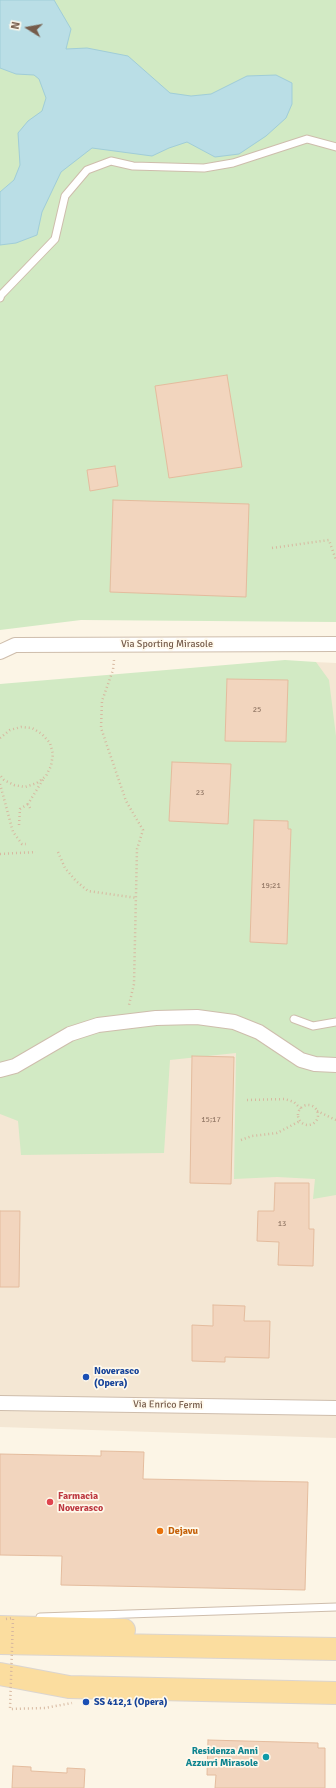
<!DOCTYPE html>
<html>
<head>
<meta charset="utf-8">
<style>
	body { margin:0 }
	#map { position:relative; width:336px; height:1788px; overflow:hidden; background:#fcf5e6; font-family:Signika,sans-serif }
	canvas { display:block }
	.north { position:absolute; left:8px; top:8px; width:40px; height:40px; -webkit-text-stroke:3px #fff9ec; paint-order:stroke; rotate:281deg; font-size:11px; font-weight:700; line-height:16px; text-align:center; color:#765c4b }
	.north::after { content:''; display:block; margin:auto; width:14px; height:18px; background:#765c4b; clip-path:polygon(50% 0,100% 100%,50% 72%,0 100%) }
</style>
</head>
<body>
<div id="map">
<canvas width="336" height="1788"></canvas>
<div class="north">N</div>
</div>
<script>
const ctx = document.querySelector('canvas').getContext('2d');
ctx.lineJoin = 'round';
function paint(path, color) { ctx.fillStyle = color; ctx.fill(path, 'evenodd'); }
const poly = rows => new Path2D(rows.map(r => 'M' + r).join(''));
function stroke(path, color, width, dash) { ctx.strokeStyle = color; ctx.lineWidth = width; ctx.lineCap = dash ? 'butt' : 'round'; ctx.setLineDash(dash || []); ctx.stroke(path); }
function label(font, color, halo, rows, align = 'center') {
  ctx.font = font + ' Signika,sans-serif'; ctx.lineWidth = 3.5; ctx.setLineDash([]); ctx.textBaseline = 'middle'; ctx.strokeStyle = halo; ctx.fillStyle = color; for (const [text, x, y, turn = 0] of rows) {
    ctx.save(); ctx.translate(x, y); ctx.rotate((+turn || 0) * Math.PI / 180); ctx.textAlign = isNaN(turn) ? turn : align; if (halo) ctx.strokeText(text, 0, 0); ctx.fillText(text, 0, 0); ctx.restore();
  }
}
paint(poly([
	[314,662,336,663,336,1438,0,1427,0,688]
]), '#f4e7d4');
paint(poly([
	[0,0,336,0,336,622,81,620,0,630],
	[285,660,316,662,329,680,336,736,336,1195,313,1199,315,1179,277,1177,234,1179,236,1053,170,1060,164,1153,21,1155,18,1121,0,1114,0,684]
]), '#d2eac4');
const water = poly([
	[0,0,54,0,71,29,66,49,87,48,128,56,170,93,191,96,211,94,247,76,276,75,292,83,292,104,286,118,266,136,239,154,215,157,187,142,169,148,152,156,92,148,61,172,42,212,37,235,16,243,0,245,0,192,14,180,20,165,18,133,28,121,42,111,46,98,39,79,34,75,16,74,0,68,0,0]
]);
paint(water, '#badee6');
stroke(water, '#a0cdd8', 1);
const building = poly([
	[227,375,242,467,169,478,155,386,227,375],
	[115,466,118,486,90,491,87,470,115,466],
	[113,500,249,504,246,597,110,592,113,500],
	[227,679,288,680,286,742,225,741,227,679],
	[172,762,231,764,228,824,169,821,172,762],
	[254,820,288,821,288,829,291,829,287,944,250,942,254,820],
	[192,1056,234,1057,231,1184,190,1183,192,1056],
	[275,1183,309,1183,309,1229,314,1229,313,1266,278,1265,279,1242,257,1241,258,1211,274,1211,275,1183],
	[0,1211,20,1211,19,1287,0,1287,0,1211],
	[213,1305,245,1306,244,1321,270,1321,269,1358,225,1357,225,1362,192,1361,192,1325,213,1326,213,1305],
	[101,1451,144,1452,143,1479,308,1482,305,1590,61,1585,62,1556,0,1555,0,1454,101,1456,101,1451],
	[208,1740,318,1743,318,1748,325,1748,325,1788,215,1788,216,1775,207,1775,208,1740],
	[13,1766,31,1767,31,1771,67,1773,67,1768,85,1769,84,1788,12,1788,13,1766]
]);
paint(building, '#f2d5be');
stroke(building, '#e4bc9e', 1);
const lane = poly([
	[0,298,1,295,55,239,65,196,87,170,111,161,133,166,204,168,233,163,307,139,336,147],
	[294,1019,313,1026,336,1022],
	[40,1617,336,1607]
]);
const street = poly([
	[0,652,15,645,336,644],
	[0,1070,15,1066,70,1034,98,1025,156,1018,197,1017,234,1022,259,1032,301,1060,315,1064,336,1065],
	[0,1403,336,1408]
]);
const primary = poly([
	[0,1627,124,1630],
	[0,1643,336,1649],
	[0,1674,69,1687,336,1693]
]);
stroke(lane, '#cebdac', 9);
stroke(street, '#cebdac', 16);
stroke(primary, '#dbd5d0', 24);
stroke(poly([
	[272,548,329,540,336,560],
	[114,660,113,670,102,701,101,728,126,801,143,830,137,849,134,984,129,1005],
	[0,738,10,730,21,727,32,728,42,734,50,743,53,754,51,766,46,776,37,783,25,787,14,785,4,780,0,775],
	[0,784,13,832,22,844,26,844],
	[30,808,28,804,44,778],
	[19,825,20,809,28,804],
	[58,852,65,868,76,881,88,891,137,898],
	[0,854,36,852],
	[247,1100,285,1099,294,1102,301,1109],
	'298 1115a10 10 0 1 1 20 0a10 10 0 1 1-20 0Z',
	[317,1111,336,1120],
	[241,1140,252,1136,277,1133,300,1121]
]), '#d7b8a0', 2.5, [1, 3]);
stroke(lane, '#fff', 7);
stroke(street, '#fff', 14);
stroke(primary, '#fbdd9f', 22);
stroke(poly([
	[6,1619,13,1618,10,1709,45,1708,72,1703]
]), '#d7b8a0', 2.5, [1, 3]);
for (const [x, y, r, color] of [
	[86,1377,4,"#1a4fb4"],
	[50,1502,4,"#e0444e"],
	[160,1531,4,"#e8710a"],
	[86,1702,4,"#1a4fb4"],
	[266,1757,4,"#0f9aa8"]
]) { const dot = new Path2D(); dot.arc(x, y, r, 0, 2 * Math.PI); ctx.fillStyle = color; ctx.fill(dot); stroke(dot, '#fff9ec', 1.5); }
label('8px', '#957a68', null, [
	["25",257,710],
	["23",200,793],
	["19;21",271,886],
	["15;17",211,1120],
	["13",282,1224]
]);
label('10px', '#765c4b', '#fff9ec', [
	["Via Sporting Mirasole",167,644],
	["Via Enrico Fermi",168,1405,1]
]);
label('bold 10px', '#164399', '#fff9ec', [
	["Noverasco",94,1371],
	["(Opera)",94,1383],
	["SS 412,1 (Opera)",94,1702]
], 'left');
label('bold 10px', '#be3a42', '#fff9ec', [
	["Farmacia",58,1496],
	["Noverasco",58,1508]
], 'left');
label('bold 10px', '#c56008', '#fff9ec', [
	["Dejavu",168,1531]
], 'left');
label('bold 10px', '#0d838f', '#fff9ec', [
	["Residenza Anni",258,1751],
	["Azzurri Mirasole",258,1763]
], 'right');
</script>
</body>
</html>
